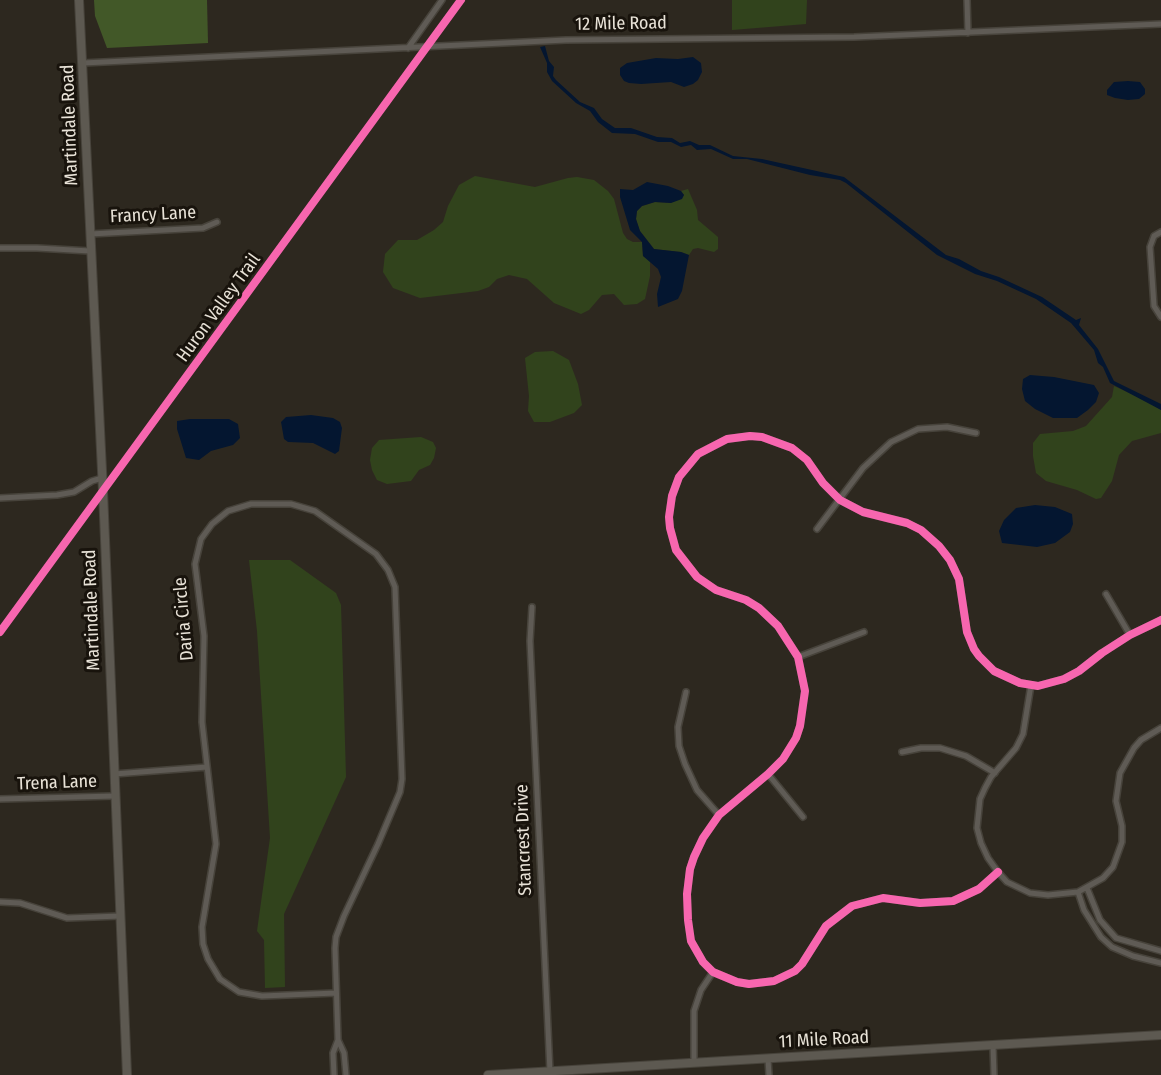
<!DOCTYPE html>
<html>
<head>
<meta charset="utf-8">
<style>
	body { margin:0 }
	canvas { display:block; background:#2d281f }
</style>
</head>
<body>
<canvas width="1161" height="1075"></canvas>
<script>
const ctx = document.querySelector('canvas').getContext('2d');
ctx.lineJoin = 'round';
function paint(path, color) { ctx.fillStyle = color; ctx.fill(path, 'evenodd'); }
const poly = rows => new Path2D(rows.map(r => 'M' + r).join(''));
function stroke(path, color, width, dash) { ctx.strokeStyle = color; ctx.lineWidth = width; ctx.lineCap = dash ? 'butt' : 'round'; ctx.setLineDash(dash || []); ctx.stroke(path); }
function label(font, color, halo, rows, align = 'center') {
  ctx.font = font + ' "Fira Sans Condensed",sans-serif'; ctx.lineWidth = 6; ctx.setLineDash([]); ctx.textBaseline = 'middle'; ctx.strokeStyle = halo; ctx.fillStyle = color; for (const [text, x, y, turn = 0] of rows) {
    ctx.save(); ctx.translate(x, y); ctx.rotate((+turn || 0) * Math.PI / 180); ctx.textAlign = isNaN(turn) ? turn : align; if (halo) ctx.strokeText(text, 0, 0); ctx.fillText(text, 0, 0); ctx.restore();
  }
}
paint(poly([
	[732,0,807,0,806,24,732,30],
	[475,176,535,187,568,178,577,177,594,180,608,191,614,199,623,233,627,239,633,242,642,242,643,256,650,261,650,276,645,299,637,304,624,305,614,294,602,295,589,310,581,314,554,303,527,279,509,275,497,279,489,287,478,291,420,298,393,288,383,272,385,254,398,240,417,240,434,230,443,222,448,206,459,185],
	[688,189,697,210,698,220,718,237,718,249,714,252,698,248,693,249,689,255,681,252,654,249,640,231,636,219,637,211,642,206,655,202,671,203,684,195,681,191],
	[553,351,569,360,578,384,582,405,574,413,550,422,534,422,528,411,529,396,525,358,535,352],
	[1114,386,1149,402,1161,410,1161,433,1132,441,1119,455,1112,481,1101,498,1096,499,1077,490,1046,481,1036,473,1033,456,1033,443,1040,434,1073,431,1086,426,1112,397],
	[421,437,433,442,436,448,434,458,430,465,419,470,411,481,387,484,377,480,372,470,370,460,372,448,379,440],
	[249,560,290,560,336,593,341,605,346,777,284,914,285,987,265,988,264,940,257,931,270,838,257,631]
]), '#31431c');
paint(poly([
	[94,0,207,0,208,43,107,48,95,16]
]), '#425828');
paint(poly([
	[545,46,549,61,554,67,553,76,556,80,580,102,594,108,602,119,615,128,631,128,657,137,672,138,680,143,690,141,699,145,710,145,733,156,762,159,844,177,946,255,959,259,981,271,999,277,1042,297,1076,320,1081,318,1079,325,1098,349,1114,381,1161,404,1161,410,1110,383,1103,367,1098,363,1094,350,1071,323,1036,299,997,281,975,274,937,255,846,183,840,180,810,175,747,159,733,159,711,149,697,150,691,145,681,147,671,142,658,142,635,134,612,133,598,122,590,111,576,103,552,81,547,72,547,63,540,47],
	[693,57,701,63,702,72,698,80,693,84,684,87,671,82,641,84,629,83,624,81,620,75,620,68,627,63,656,58,678,59],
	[1128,81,1140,82,1145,89,1145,94,1139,99,1128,100,1115,98,1107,95,1107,90,1114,82],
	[647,182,668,186,681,191,684,195,682,199,671,203,655,202,642,206,637,211,636,219,640,231,654,249,681,252,689,255,682,291,678,299,658,307,657,294,661,277,658,269,643,256,642,242,630,230,620,197,620,189,633,190],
	[1030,375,1054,377,1094,385,1099,393,1096,402,1088,410,1077,418,1053,418,1035,409,1025,401,1022,389,1023,379],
	[311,415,333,418,340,422,342,428,339,451,335,454,313,443,288,442,284,439,281,422,286,417],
	[190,419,229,419,238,424,240,438,233,445,211,451,199,460,186,458,177,429,177,421],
	[1035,505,1055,507,1072,514,1073,524,1070,532,1055,543,1037,547,1002,543,999,531,1004,520,1016,508]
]), '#041630');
const street = poly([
	[967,0,968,33],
	[408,48,442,0],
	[83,63,566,40,854,37,1161,24],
	[1161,232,1154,236,1150,247,1154,306,1161,317],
	[90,234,203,228,217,222],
	[0,248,37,248,90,251],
	[0,498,57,495,74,492,92,481,102,478],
	[817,529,863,468,891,442,918,429,947,427,976,433],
	[1106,594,1130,635],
	[532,607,530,641,550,1072],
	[798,657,864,632],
	[1031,685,1023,734,1016,748,991,777,985,788,980,799,977,828,981,843,988,858,998,872,1007,882,1030,893,1048,895,1078,892,1103,878,1113,867,1122,842,1122,826,1116,801,1120,773,1134,748,1141,740,1161,728],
	[686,692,678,727,679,746,685,764,697,790,719,815],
	[902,752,921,748,940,748,966,756,995,773],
	[114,774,207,767],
	[768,774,803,817],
	[0,799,114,796],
	[998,872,979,889,953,901,920,903,883,898,852,906,826,926,802,964,795,971,774,981,749,984,737,982,713,972,703,962,691,941,688,920,687,894,690,869,694,857,703,838,719,815,768,774,783,759,796,738,800,726,805,691,798,657,778,626,759,608,746,600,716,590,697,577,676,550,670,528,669,517,672,496,679,477,698,454,727,439,750,436,762,437,792,448,807,460,823,483,840,500,863,512,907,523,921,530,939,546,950,560,959,579,967,632,974,649,979,656,994,671,1020,683,1038,686,1064,679,1079,671,1102,653,1130,635,1161,620],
	[1087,888,1100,920,1116,938,1161,951],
	[1078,892,1084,910,1101,937,1112,947,1133,956,1161,963],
	[0,902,20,903,67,918,120,916],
	[336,993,262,996,239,992,220,979,208,959,203,944,202,927,216,844,202,722,204,636,195,564,201,539,212,524,228,511,251,504,291,504,315,511,376,554,388,570,395,587,402,779,400,792,378,844,344,916,336,937,335,948,338,1040,344,1053,346,1075],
	[993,1045,994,1075],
	[768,1059,769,1075],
	[694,1063,694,1011,701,990,713,972],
	[334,1075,333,1053,338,1040]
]);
const secondary = poly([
	[79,0,103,491,127,1075],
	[488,1075,1161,1035]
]);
stroke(street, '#47433b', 8);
stroke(secondary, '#47433b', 10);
stroke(street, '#5f5b55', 5);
stroke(secondary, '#5d5951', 8);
stroke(poly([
	[0,632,461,0],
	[998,872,979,889,953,901,920,903,883,898,852,906,826,926,802,964,795,971,774,981,749,984,737,982,713,972,703,962,691,941,688,920,687,894,690,869,694,857,703,838,719,815,768,774,783,759,796,738,800,726,805,691,798,657,778,626,759,608,746,600,716,590,697,577,676,550,670,528,669,517,672,496,679,477,698,454,727,439,750,436,762,437,792,448,807,460,823,483,840,500,863,512,907,523,921,530,939,546,950,560,959,579,967,632,974,649,979,656,994,671,1020,683,1038,686,1064,679,1079,671,1102,653,1130,635,1161,620]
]), '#f766af', 8);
label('18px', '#e8e2d7', '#18130c', [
	["12 Mile Road",621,24,-1],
	["Martindale Road",70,125,-92],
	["Francy Lane",153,215,-3],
	["Huron Valley Trail",219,308,-54],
	["Martindale Road",92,610,-92],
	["Daria Circle",184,619,-95],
	["Trena Lane",57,783,-2],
	["Stancrest Drive",524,840,-92],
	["11 Mile Road",824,1040,-3]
]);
</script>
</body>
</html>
